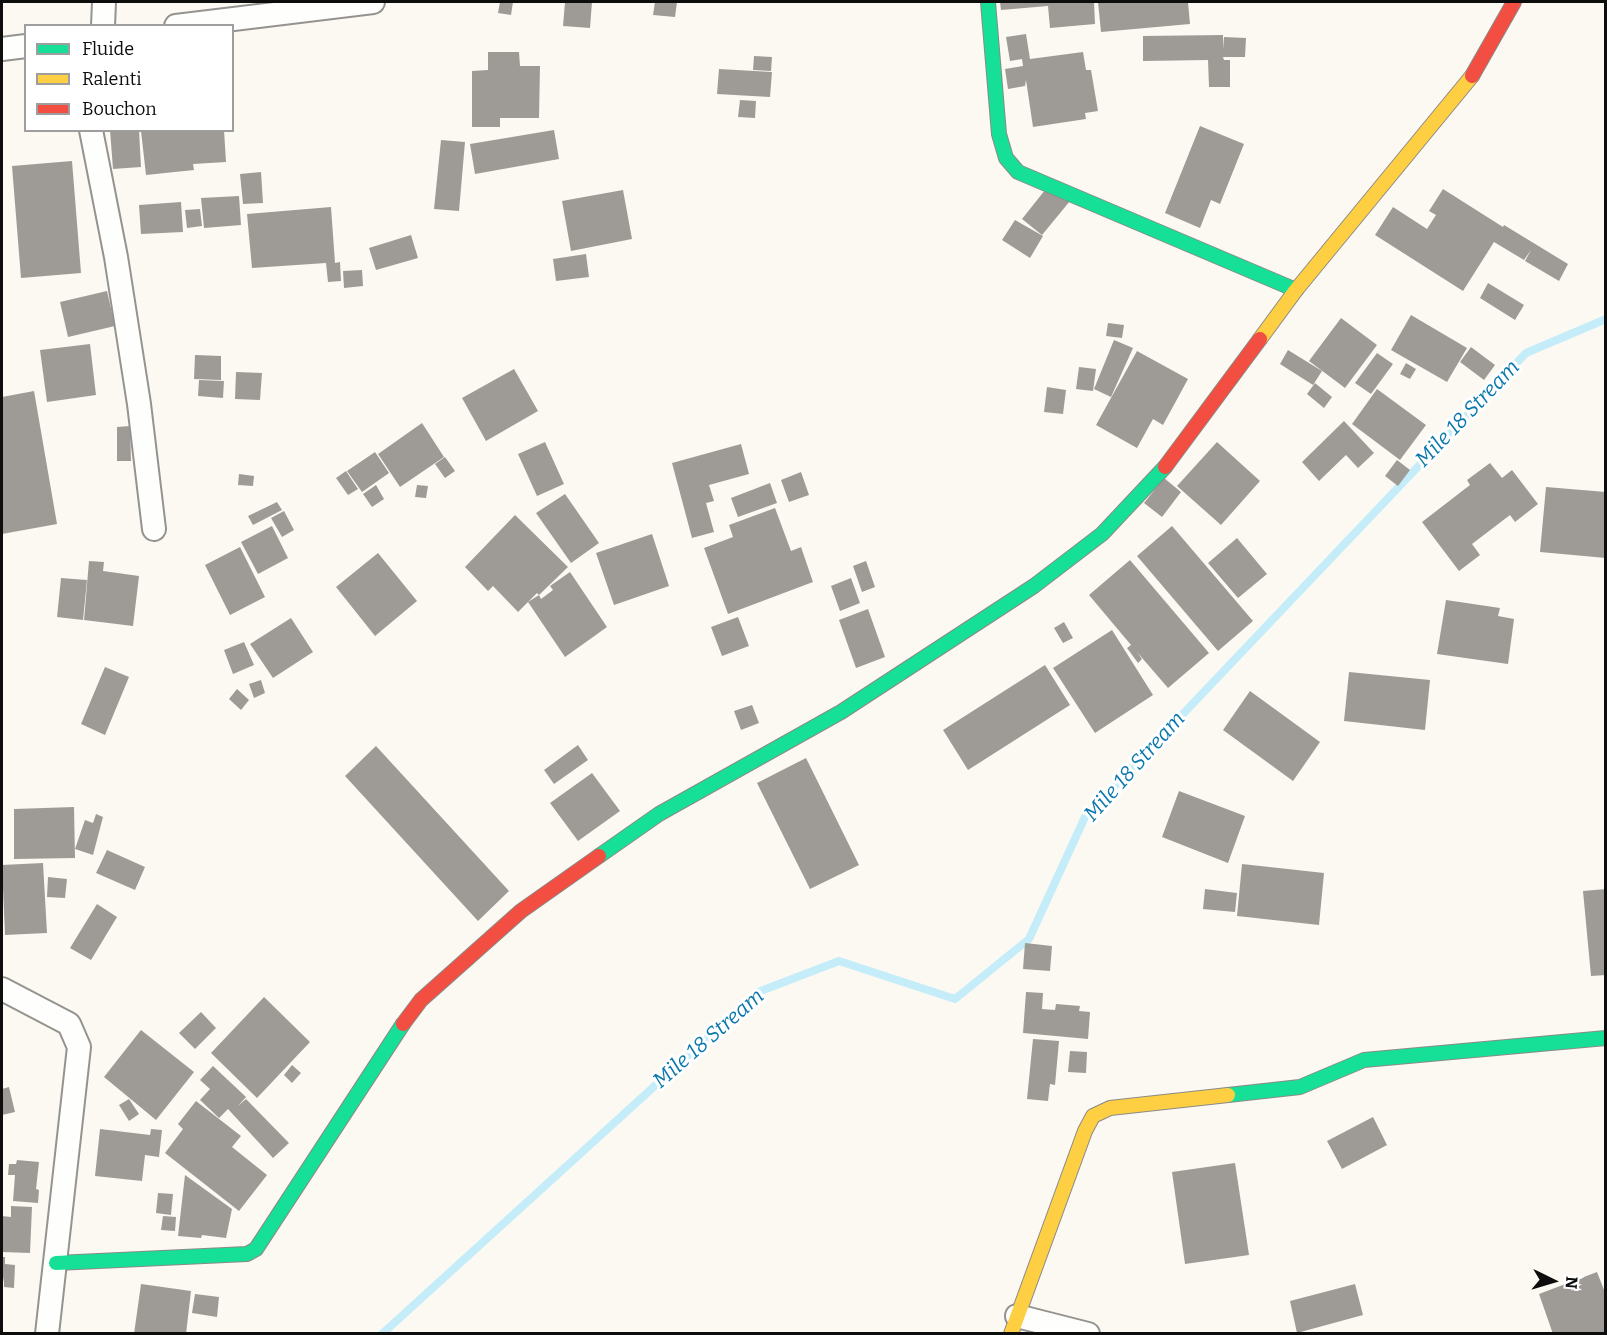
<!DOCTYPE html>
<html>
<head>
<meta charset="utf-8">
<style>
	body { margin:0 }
	#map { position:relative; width:1607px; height:1335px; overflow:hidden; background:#fbf9f2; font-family:Bitter,serif }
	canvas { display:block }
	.frame { position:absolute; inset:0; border:3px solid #0d0d0d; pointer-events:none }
	.legend { position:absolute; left:24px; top:24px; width:210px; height:108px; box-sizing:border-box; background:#fff; border:2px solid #9e9e9e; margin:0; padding:8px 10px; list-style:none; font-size:18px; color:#0d0d0d }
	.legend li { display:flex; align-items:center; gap:12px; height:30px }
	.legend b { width:30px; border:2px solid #9e9e9e }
	.north { position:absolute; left:1523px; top:1251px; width:60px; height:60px; -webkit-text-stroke:4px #fff; paint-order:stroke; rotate:95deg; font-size:16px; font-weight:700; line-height:24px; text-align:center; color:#0d0d0d }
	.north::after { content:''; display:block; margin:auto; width:21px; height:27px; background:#0d0d0d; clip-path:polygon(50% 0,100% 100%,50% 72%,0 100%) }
</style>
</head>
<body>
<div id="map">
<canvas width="1607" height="1335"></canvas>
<div class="frame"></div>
<ul class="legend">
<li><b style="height:8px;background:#16e098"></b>Fluide</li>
<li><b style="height:8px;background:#ffcf43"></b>Ralenti</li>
<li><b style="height:8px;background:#f24e42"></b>Bouchon</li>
</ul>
<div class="north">N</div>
</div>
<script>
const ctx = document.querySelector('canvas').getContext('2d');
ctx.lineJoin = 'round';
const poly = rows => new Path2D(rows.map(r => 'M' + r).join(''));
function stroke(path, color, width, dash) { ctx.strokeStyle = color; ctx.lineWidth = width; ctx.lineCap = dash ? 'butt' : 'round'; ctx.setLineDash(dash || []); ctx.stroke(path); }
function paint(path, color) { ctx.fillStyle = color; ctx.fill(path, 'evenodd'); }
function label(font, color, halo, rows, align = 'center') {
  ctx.font = font + ' Bitter,serif'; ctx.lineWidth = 6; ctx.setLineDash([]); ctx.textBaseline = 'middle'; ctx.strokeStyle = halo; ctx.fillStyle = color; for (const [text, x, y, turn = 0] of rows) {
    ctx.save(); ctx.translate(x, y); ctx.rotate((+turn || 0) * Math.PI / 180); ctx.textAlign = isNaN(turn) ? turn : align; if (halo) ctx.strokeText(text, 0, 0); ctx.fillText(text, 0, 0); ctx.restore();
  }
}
stroke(poly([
	[382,1334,758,992,839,961,955,999,1029,939,1085,817,1526,353,1606,319]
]), '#c4edf9', 8);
paint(poly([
	[500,2,513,2,511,15,498,13],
	[565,2,592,2,590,28,563,26],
	[655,2,677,2,675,17,653,15],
	[1000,2,1094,2,1095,24,1050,28,1048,6,1001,10],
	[1098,2,1188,2,1190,24,1101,32],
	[1026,34,1030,59,1083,52,1086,70,1091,70,1098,111,1085,113,1086,119,1033,127,1026,80,1025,86,1008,89,1005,69,1023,66,1022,59,1010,61,1006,37],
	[1223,35,1223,49,1224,37,1246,38,1245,57,1223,57,1224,60,1230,60,1230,87,1209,87,1208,60,1143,61,1143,36],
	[488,52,519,52,520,66,540,66,539,118,500,118,500,127,472,127,472,71,488,70],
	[754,56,772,57,771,71,753,70],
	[719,69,772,72,770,97,717,94],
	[740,100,756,101,755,118,738,117],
	[1200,126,1244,144,1220,204,1211,200,1200,228,1165,213],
	[110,130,139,130,141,167,113,169],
	[224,130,226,162,193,164,194,170,146,175,141,131],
	[554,130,559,159,475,174,470,144],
	[441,140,465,142,459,211,434,209],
	[72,161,81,273,21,278,12,166],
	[261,172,263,203,243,204,240,174],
	[1049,185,1070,201,1042,235,1022,219],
	[1443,189,1503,227,1504,225,1568,264,1559,281,1525,261,1531,250,1524,260,1494,242,1463,291,1375,235,1393,207,1427,229,1436,215,1429,211],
	[623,190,632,239,571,251,562,201],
	[239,196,241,225,204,228,201,198],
	[181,202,183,232,141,234,139,205],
	[331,207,335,263,340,262,341,281,328,282,326,263,252,268,247,214],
	[200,209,202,226,187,228,185,210],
	[1015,220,1043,236,1030,258,1002,240],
	[411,235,418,258,376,270,369,248],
	[586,254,589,277,556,281,553,259],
	[362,270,363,286,344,288,343,271],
	[1488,283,1524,305,1515,320,1480,298],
	[107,291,115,326,68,337,60,302],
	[1411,315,1467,348,1447,382,1391,350],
	[1341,318,1377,345,1345,388,1309,361],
	[1108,323,1124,325,1122,338,1106,336],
	[1114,340,1133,348,1111,397,1094,389],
	[90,344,96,395,47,402,40,350],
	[1471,347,1495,365,1484,380,1460,362],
	[1288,350,1322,371,1313,385,1280,364],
	[1137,351,1188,379,1163,425,1153,419,1137,448,1096,425],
	[1377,353,1393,364,1371,394,1355,383],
	[195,355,221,356,221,380,194,379],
	[1406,363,1416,369,1410,379,1400,374],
	[1079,367,1096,369,1093,391,1076,389],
	[514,369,538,411,486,441,462,398],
	[236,372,262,373,260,400,235,399],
	[199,380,224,381,223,398,198,396],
	[1315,383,1332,397,1324,408,1307,394],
	[1047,387,1066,390,1063,414,1044,412],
	[1377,389,1426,425,1400,460,1352,424],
	[34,391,57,524,2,534,2,397],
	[1344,421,1374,453,1358,468,1346,455,1319,481,1302,462],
	[422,423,444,457,400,487,378,454],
	[130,426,131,461,117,461,117,427],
	[545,442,564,484,537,496,518,454],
	[1217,442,1260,481,1221,525,1177,486],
	[741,444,749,474,709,485,714,501,706,503,714,532,692,538,672,463],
	[375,452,389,473,362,492,347,471],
	[445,457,455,471,445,478,435,464],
	[1397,460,1410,470,1398,486,1385,476],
	[1490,463,1502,478,1512,470,1538,504,1515,522,1510,515,1472,544,1480,555,1459,571,1422,522,1470,485,1467,480],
	[346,471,358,489,348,495,336,478],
	[801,472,809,495,789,502,781,480],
	[239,474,254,476,253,486,238,485],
	[1164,478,1181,492,1162,517,1144,503],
	[770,483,777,503,738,517,731,498],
	[376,485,384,499,372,507,363,494],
	[417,485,428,486,426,498,415,497],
	[1546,487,1606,492,1606,558,1540,552],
	[565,494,599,543,571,563,536,513],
	[277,502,282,510,253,525,248,516],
	[775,508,791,551,801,547,813,582,728,614,704,548,733,537,729,525],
	[284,511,294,530,282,537,271,518],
	[515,515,568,567,539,595,541,599,553,590,550,586,570,572,607,627,565,657,528,602,539,595,537,593,518,612,493,586,488,591,465,567],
	[272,526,288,558,258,574,241,542],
	[1172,526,1253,621,1218,651,1137,556],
	[652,534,669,586,614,605,596,553],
	[1237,538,1267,574,1238,598,1208,563],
	[240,547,265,597,230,615,205,565],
	[378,553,417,601,375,636,336,587],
	[1130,560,1209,653,1168,688,1137,652,1142,659,1138,663,1127,648,1131,645,1089,595],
	[89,561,104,562,103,571,139,576,133,626,84,620],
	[866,561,875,587,862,592,853,566],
	[61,578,87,580,83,620,57,617],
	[851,578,860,603,840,611,831,586],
	[1446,600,1500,608,1498,616,1514,619,1508,664,1437,654],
	[868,609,885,657,856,668,839,620],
	[738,617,749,646,722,656,711,627],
	[291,618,313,652,273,678,250,644],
	[1064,622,1073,638,1063,643,1054,628],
	[1112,630,1153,695,1095,733,1053,668],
	[244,642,254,665,233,674,224,650],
	[1045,665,1070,705,968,770,943,730],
	[105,667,129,677,105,735,81,724],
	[1349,672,1430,680,1425,730,1344,721],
	[261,680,265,693,254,698,249,684],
	[237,689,249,700,241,710,229,699],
	[1250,691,1320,742,1293,781,1223,730],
	[752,705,759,723,741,730,734,711],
	[578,745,588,760,554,784,544,770],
	[376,746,509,891,478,921,345,776],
	[806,758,859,865,810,889,757,783],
	[592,773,620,811,578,841,550,803],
	[1179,791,1245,816,1228,863,1162,837],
	[74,807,75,858,14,859,14,809],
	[96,814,103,817,93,855,75,849,85,820,93,823],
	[107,850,145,867,135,890,96,873],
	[43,863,47,933,5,935,2,865],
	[1242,864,1324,873,1319,925,1237,916],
	[48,877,67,879,65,898,47,897],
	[1205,889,1237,893,1235,912,1203,909],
	[1606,889,1606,975,1591,976,1583,891],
	[97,904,117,917,91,960,70,948],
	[1025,943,1052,946,1050,971,1023,969],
	[1026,992,1043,993,1042,1009,1055,1010,1056,1004,1080,1006,1079,1011,1090,1012,1088,1039,1023,1033],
	[264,997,310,1042,257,1098,211,1053],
	[201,1012,216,1028,195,1049,179,1033],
	[141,1030,194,1072,156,1120,104,1077],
	[1033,1039,1059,1041,1055,1085,1050,1084,1048,1101,1027,1099],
	[1070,1051,1087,1052,1086,1073,1068,1072],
	[292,1065,301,1073,292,1083,284,1075],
	[213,1066,246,1097,238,1106,246,1099,289,1143,273,1158,228,1109,219,1118,200,1100,210,1089,200,1080],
	[9,1087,15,1112,2,1115,2,1089],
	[129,1099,139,1114,129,1121,119,1105],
	[196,1101,241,1136,232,1147,267,1175,239,1211,165,1153,183,1129,178,1124],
	[1373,1117,1387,1145,1342,1169,1327,1141],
	[100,1129,150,1135,151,1129,162,1130,159,1157,145,1155,142,1181,95,1176],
	[17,1160,39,1162,36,1189,39,1190,38,1203,13,1201,15,1175,8,1175,9,1164,16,1164],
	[1235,1163,1249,1255,1185,1264,1172,1172],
	[185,1175,232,1209,226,1238,202,1235,201,1238,178,1236],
	[158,1193,173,1194,171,1215,156,1213],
	[11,1206,32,1207,30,1253,2,1252,2,1216,11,1217],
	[163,1216,176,1217,175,1231,161,1230],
	[2,1257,5,1257,5,1264,15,1265,14,1288,4,1287,4,1277,2,1288],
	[1597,1272,1606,1295,1606,1334,1553,1334,1539,1294],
	[141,1284,191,1291,186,1334,134,1334],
	[1355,1284,1363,1315,1297,1333,1290,1301],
	[195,1294,219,1297,217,1317,192,1313]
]), '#9e9b97');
const street = poly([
	[103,26,104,2],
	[176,26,373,2],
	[2,49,26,46],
	[91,130,116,257,139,404,154,529],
	[2,989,69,1024,79,1047,47,1334],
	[1017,1316,1088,1334]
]);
const fast = poly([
	[988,2,999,134,1006,158,1018,172,1296,290],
	[599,856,659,814,841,712,1034,586,1102,534,1165,467],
	[1228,1095,1300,1087,1364,1060,1606,1038],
	[56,1263,247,1254,256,1249,403,1024]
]);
const slow = poly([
	[1260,339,1296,290,1472,76],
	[1011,1334,1085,1131,1093,1116,1110,1108,1228,1095]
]);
const jam = poly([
	[1472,76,1514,2],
	[1165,467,1260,339],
	[403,1024,421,1000,521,911,599,856]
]);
stroke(street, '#949390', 26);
stroke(fast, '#8b8a87', 16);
stroke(slow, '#8b8a87', 16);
stroke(jam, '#8b8a87', 16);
stroke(street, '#fefefd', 22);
stroke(fast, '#16e098', 14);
stroke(slow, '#ffcf43', 14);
stroke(jam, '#f24e42', 14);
label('italic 21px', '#0a78ac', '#fff', [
	["Mile 18 Stream",1468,414,-46],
	["Mile 18 Stream",1135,767,-48],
	["Mile 18 Stream",709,1039,-41]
]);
</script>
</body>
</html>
